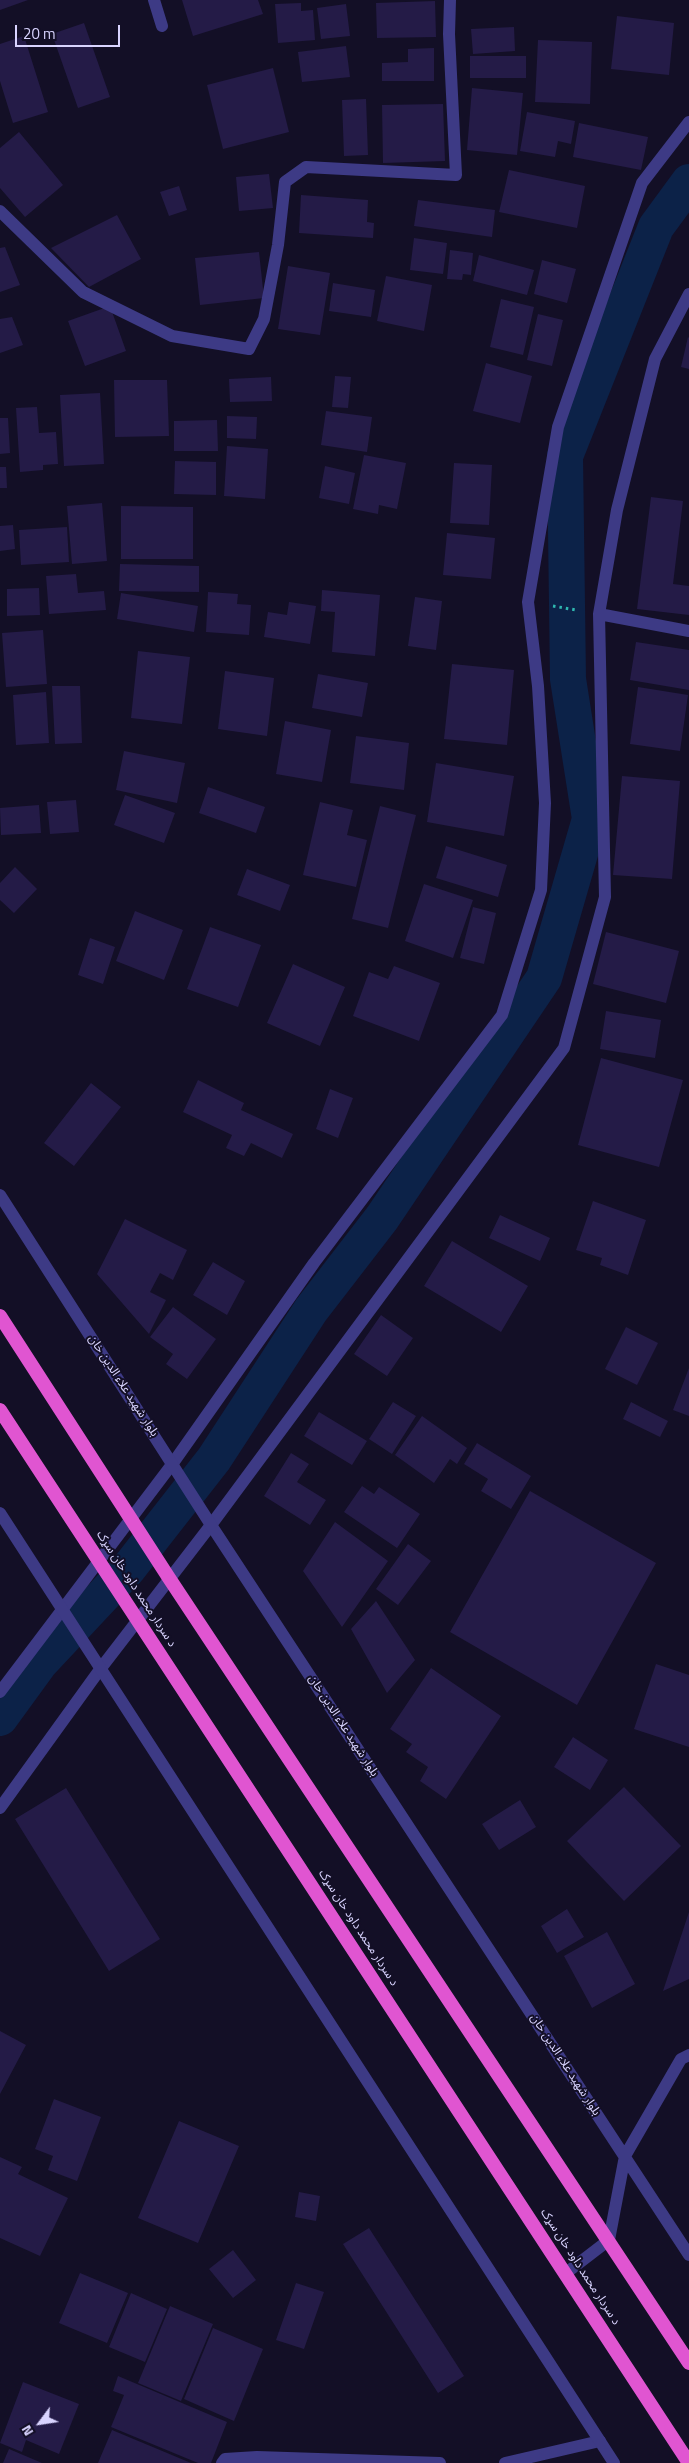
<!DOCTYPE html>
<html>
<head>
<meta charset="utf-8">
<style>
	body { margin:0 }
	#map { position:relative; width:689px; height:2463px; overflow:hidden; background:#130f26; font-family:"Titillium Web",sans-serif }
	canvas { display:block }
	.north { position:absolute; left:15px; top:2398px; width:50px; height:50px; -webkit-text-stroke:4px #130f26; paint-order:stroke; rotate:239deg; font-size:14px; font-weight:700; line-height:20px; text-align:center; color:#d9d4ff }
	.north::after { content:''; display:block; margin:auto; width:18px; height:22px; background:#d9d4ff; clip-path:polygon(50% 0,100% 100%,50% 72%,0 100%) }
	.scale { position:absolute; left:15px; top:25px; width:105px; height:22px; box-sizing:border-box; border:2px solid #d9d4ff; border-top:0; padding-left:6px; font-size:15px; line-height:18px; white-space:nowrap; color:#d9d4ff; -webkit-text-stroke:4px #130f26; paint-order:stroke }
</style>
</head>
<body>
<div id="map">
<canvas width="689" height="2463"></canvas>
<div class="north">N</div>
<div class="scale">20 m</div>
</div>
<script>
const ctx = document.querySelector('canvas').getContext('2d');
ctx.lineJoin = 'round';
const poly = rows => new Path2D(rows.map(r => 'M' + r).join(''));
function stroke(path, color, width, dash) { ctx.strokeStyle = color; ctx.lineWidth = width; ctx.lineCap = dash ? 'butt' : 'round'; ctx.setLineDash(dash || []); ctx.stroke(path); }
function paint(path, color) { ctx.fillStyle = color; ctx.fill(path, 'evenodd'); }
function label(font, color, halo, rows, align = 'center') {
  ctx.font = font + ' "Titillium Web","Noto Sans Arabic",sans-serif'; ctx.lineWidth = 4; ctx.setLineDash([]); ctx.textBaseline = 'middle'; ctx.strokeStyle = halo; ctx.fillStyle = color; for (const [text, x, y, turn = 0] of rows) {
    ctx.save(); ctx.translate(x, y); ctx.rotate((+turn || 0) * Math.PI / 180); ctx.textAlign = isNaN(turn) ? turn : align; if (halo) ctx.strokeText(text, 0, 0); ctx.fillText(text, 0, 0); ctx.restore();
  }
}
stroke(poly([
	[0,1718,40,1663,128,1569,214,1459,311,1310,382,1218,544,978,590,819,568,679,565,456,656,227,689,182]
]), '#0c2248', 36);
paint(poly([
	[0,0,28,0,0,10],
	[182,0,258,0,263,14,193,36],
	[435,1,436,37,377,38,376,3],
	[301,3,301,11,313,10,315,40,278,43,275,4],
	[346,4,350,36,321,39,317,8],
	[617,16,674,23,669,75,611,69],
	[84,23,110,97,78,108,52,34],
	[514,27,515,51,473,54,471,29],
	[24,36,48,112,13,123,0,81,0,44],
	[538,40,592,42,590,104,535,102],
	[346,46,350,77,302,82,298,52],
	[434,48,434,81,382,81,382,63,408,62,408,49],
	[470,56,526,56,526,78,470,78],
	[273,68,289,132,223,149,207,85],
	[472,88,523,93,517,155,467,150],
	[366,99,368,155,344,156,342,100],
	[443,104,445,161,383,163,382,105],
	[527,112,575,121,571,144,558,141,555,157,520,151],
	[579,123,648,137,641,170,573,157],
	[19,132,63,185,25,217,0,188,0,148],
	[509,170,585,186,577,228,499,212],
	[269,174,273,208,239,211,236,177],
	[179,186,187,210,169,216,160,192],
	[301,195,368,200,367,222,374,223,373,238,299,233],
	[418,200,495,210,492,237,414,226],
	[117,215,141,259,89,287,51,248],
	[414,238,447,243,443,274,410,270],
	[5,247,20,285,0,292,0,248],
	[450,250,473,253,471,275,463,274,462,280,447,279],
	[259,252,264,298,200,305,195,258],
	[479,255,534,270,527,295,473,281],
	[542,260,576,269,567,303,534,294],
	[288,266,330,273,320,335,278,329],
	[386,276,432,285,424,331,377,321],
	[333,283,375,290,371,317,329,311],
	[501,299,534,307,523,355,490,347],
	[110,306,126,351,85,366,68,321],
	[538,314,563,320,552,366,527,360],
	[12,317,23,345,0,353,0,319],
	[688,337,689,338,689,369,681,367],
	[486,363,532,376,520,423,473,411],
	[335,376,351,377,348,408,332,407],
	[271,377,272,401,230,402,229,379],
	[114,380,167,380,169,436,115,437],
	[100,393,104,464,64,466,60,395],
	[37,407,39,433,56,432,58,464,43,465,43,470,20,472,16,408],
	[326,411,372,417,367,452,321,445],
	[227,416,257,417,256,439,227,438],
	[0,418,8,418,10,453,0,454],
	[217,420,218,451,174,451,174,421],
	[227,446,268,449,265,499,224,496],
	[364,455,406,463,397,509,379,505,378,514,353,509],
	[175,461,216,462,216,495,174,494],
	[454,463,492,465,489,525,450,523],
	[325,466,355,473,349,504,319,498],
	[0,467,6,467,7,488,0,488],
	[651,497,683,501,673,584,689,586,689,615,637,609],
	[102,503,107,561,72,564,67,506],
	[121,506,193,507,193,559,121,559],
	[13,525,15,549,0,551,0,526],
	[67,527,69,562,21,565,19,530],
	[447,533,495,538,491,579,443,575],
	[120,564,199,566,199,592,119,591],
	[76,574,78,593,104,591,106,610,49,614,46,576],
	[39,588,40,615,7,616,7,589],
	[322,590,380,595,375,656,332,652,335,612,321,611],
	[208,592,238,594,237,604,251,605,249,635,206,632],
	[121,593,198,606,194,632,117,619],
	[415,597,442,601,436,650,408,646],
	[289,602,316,606,310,644,264,637,268,612,287,615],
	[43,630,47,684,6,687,2,633],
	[636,642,689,650,689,690,630,680],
	[138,651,190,657,182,724,131,718],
	[452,664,514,670,507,745,444,739],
	[225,671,274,678,267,736,218,729],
	[318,674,368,683,362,717,312,708],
	[52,686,80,686,82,743,55,744],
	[638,687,688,695,680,751,630,744],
	[46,692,49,743,16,745,13,695],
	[285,721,331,730,322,782,276,774],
	[356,736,409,743,404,790,350,783],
	[124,751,185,763,177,803,116,790],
	[436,763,514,776,504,836,427,822],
	[622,776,680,781,672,879,613,875],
	[208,787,265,807,256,833,199,813],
	[125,795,175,813,164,843,114,825],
	[76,800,79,832,50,834,47,802],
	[320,802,353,810,347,835,367,840,356,887,303,875],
	[39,805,41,833,1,835,0,808],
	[380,806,416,815,388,928,352,919],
	[446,846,507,865,498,897,436,878],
	[15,867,37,889,14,913,0,900,0,883],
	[247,869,290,885,280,911,237,895],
	[424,884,473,900,453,958,405,941],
	[473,907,496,913,484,964,460,958],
	[135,911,183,930,164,980,116,961],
	[210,927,261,945,238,1007,187,989],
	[606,932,679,951,666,1003,593,984],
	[90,938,115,947,103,984,78,975],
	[293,964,345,987,320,1046,267,1023],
	[394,966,440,983,419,1041,353,1016,369,972,388,979],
	[606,1011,661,1020,655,1058,600,1049],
	[601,1058,683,1080,659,1167,578,1145],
	[198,1080,244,1103,241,1110,293,1134,282,1158,251,1143,244,1156,226,1148,232,1135,183,1112],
	[91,1083,121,1107,74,1166,44,1143],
	[330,1089,353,1098,338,1138,316,1129],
	[593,1201,646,1220,628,1275,600,1265,602,1258,576,1250],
	[500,1215,550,1238,540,1261,489,1238],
	[125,1219,187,1250,173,1280,160,1273,150,1292,166,1300,149,1334,97,1274],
	[452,1241,528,1286,501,1332,424,1286],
	[213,1262,245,1281,227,1315,193,1295],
	[173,1307,216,1339,187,1379,166,1364,173,1354,150,1337],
	[381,1315,413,1338,387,1376,354,1354],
	[626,1327,658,1343,637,1385,605,1369],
	[689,1368,689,1416,673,1410],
	[393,1402,416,1416,392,1454,369,1439],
	[631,1402,668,1421,660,1437,623,1419],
	[319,1412,367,1441,352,1465,304,1436],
	[422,1416,467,1448,457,1464,450,1459,434,1483,395,1455],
	[477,1443,531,1476,511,1509,481,1491,488,1479,464,1464],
	[291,1453,309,1464,297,1482,326,1500,310,1525,264,1496],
	[362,1486,374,1494,379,1487,420,1514,397,1548,344,1512],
	[530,1491,656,1563,577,1705,450,1632],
	[335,1522,388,1561,342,1627,303,1571],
	[408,1544,431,1561,398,1605,376,1589],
	[376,1601,415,1660,387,1693,351,1629],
	[656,1664,689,1675,689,1747,634,1729],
	[431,1668,501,1716,446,1799,420,1781,428,1767,406,1752,412,1744,390,1729],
	[573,1737,608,1760,590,1790,554,1767],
	[624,1787,681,1846,624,1901,567,1841],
	[66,1788,160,1939,109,1971,15,1819],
	[520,1800,536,1827,499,1850,482,1824],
	[567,1909,584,1937,557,1953,541,1926],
	[689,1912,689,1979,663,1991],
	[607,1932,635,1984,592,2008,564,1956],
	[0,2031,26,2045,0,2094],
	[54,2099,101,2117,77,2181,48,2170,53,2156,35,2149],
	[179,2121,239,2146,198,2243,138,2218],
	[0,2157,22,2167,18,2174,68,2198,40,2256,0,2238],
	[299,2192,320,2196,316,2221,295,2217],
	[369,2228,464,2376,438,2393,343,2244],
	[233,2250,256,2280,233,2298,209,2269],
	[80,2273,128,2293,107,2343,59,2323],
	[296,2283,324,2292,304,2349,276,2340],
	[131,2293,167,2309,145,2362,109,2347],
	[170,2306,213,2324,181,2401,138,2383],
	[213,2328,263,2349,234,2421,184,2399],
	[118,2376,227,2422,211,2463,198,2463,111,2427,124,2395,113,2391],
	[23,2382,79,2404,59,2454,26,2440,22,2452,0,2443],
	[112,2430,191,2463,98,2463],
	[9,2449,42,2463,3,2463]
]), '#241b47');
stroke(poly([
	[553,606,576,610]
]), '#2fb8b0', 3, [2.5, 4]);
stroke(poly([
	[154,0,162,26],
	[0,211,83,292,172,336,249,349,264,319,278,245,285,182,306,167,456,175,449,34,450,0],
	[599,614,689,631],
	[0,1692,173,1463,314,1263,502,1015,541,890,545,803,538,686,528,602,558,427,642,183,689,122],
	[0,1808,101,1668,211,1525,564,1048,605,897,599,614,617,510,655,359,689,294],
	[222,2463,225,2459,257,2457,440,2463],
	[505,2463,600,2441]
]), '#3d3a85', 12);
stroke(poly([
	[0,1195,211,1525,689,2255],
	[0,1513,614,2463],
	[566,2273,609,2240,625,2156,681,2059,689,2055]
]), '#3d3a85', 12);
stroke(poly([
	[0,1316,169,1578,689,2363],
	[0,1410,689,2463]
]), '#e055d1', 14);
label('12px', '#d9d4ff', '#130f26', [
	["بلوار شهید علاء الدین خان",123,1386,57],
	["د سردار محمد داود خان سړک",136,1589,57],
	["بلوار شهید علاء الدین خان",343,1726,57],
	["د سردار محمد داود خان سړک",358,1928,57],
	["بلوار شهید علاء الدین خان",565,2065,57],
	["د سردار محمد داود خان سړک",580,2267,57]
]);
</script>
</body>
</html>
